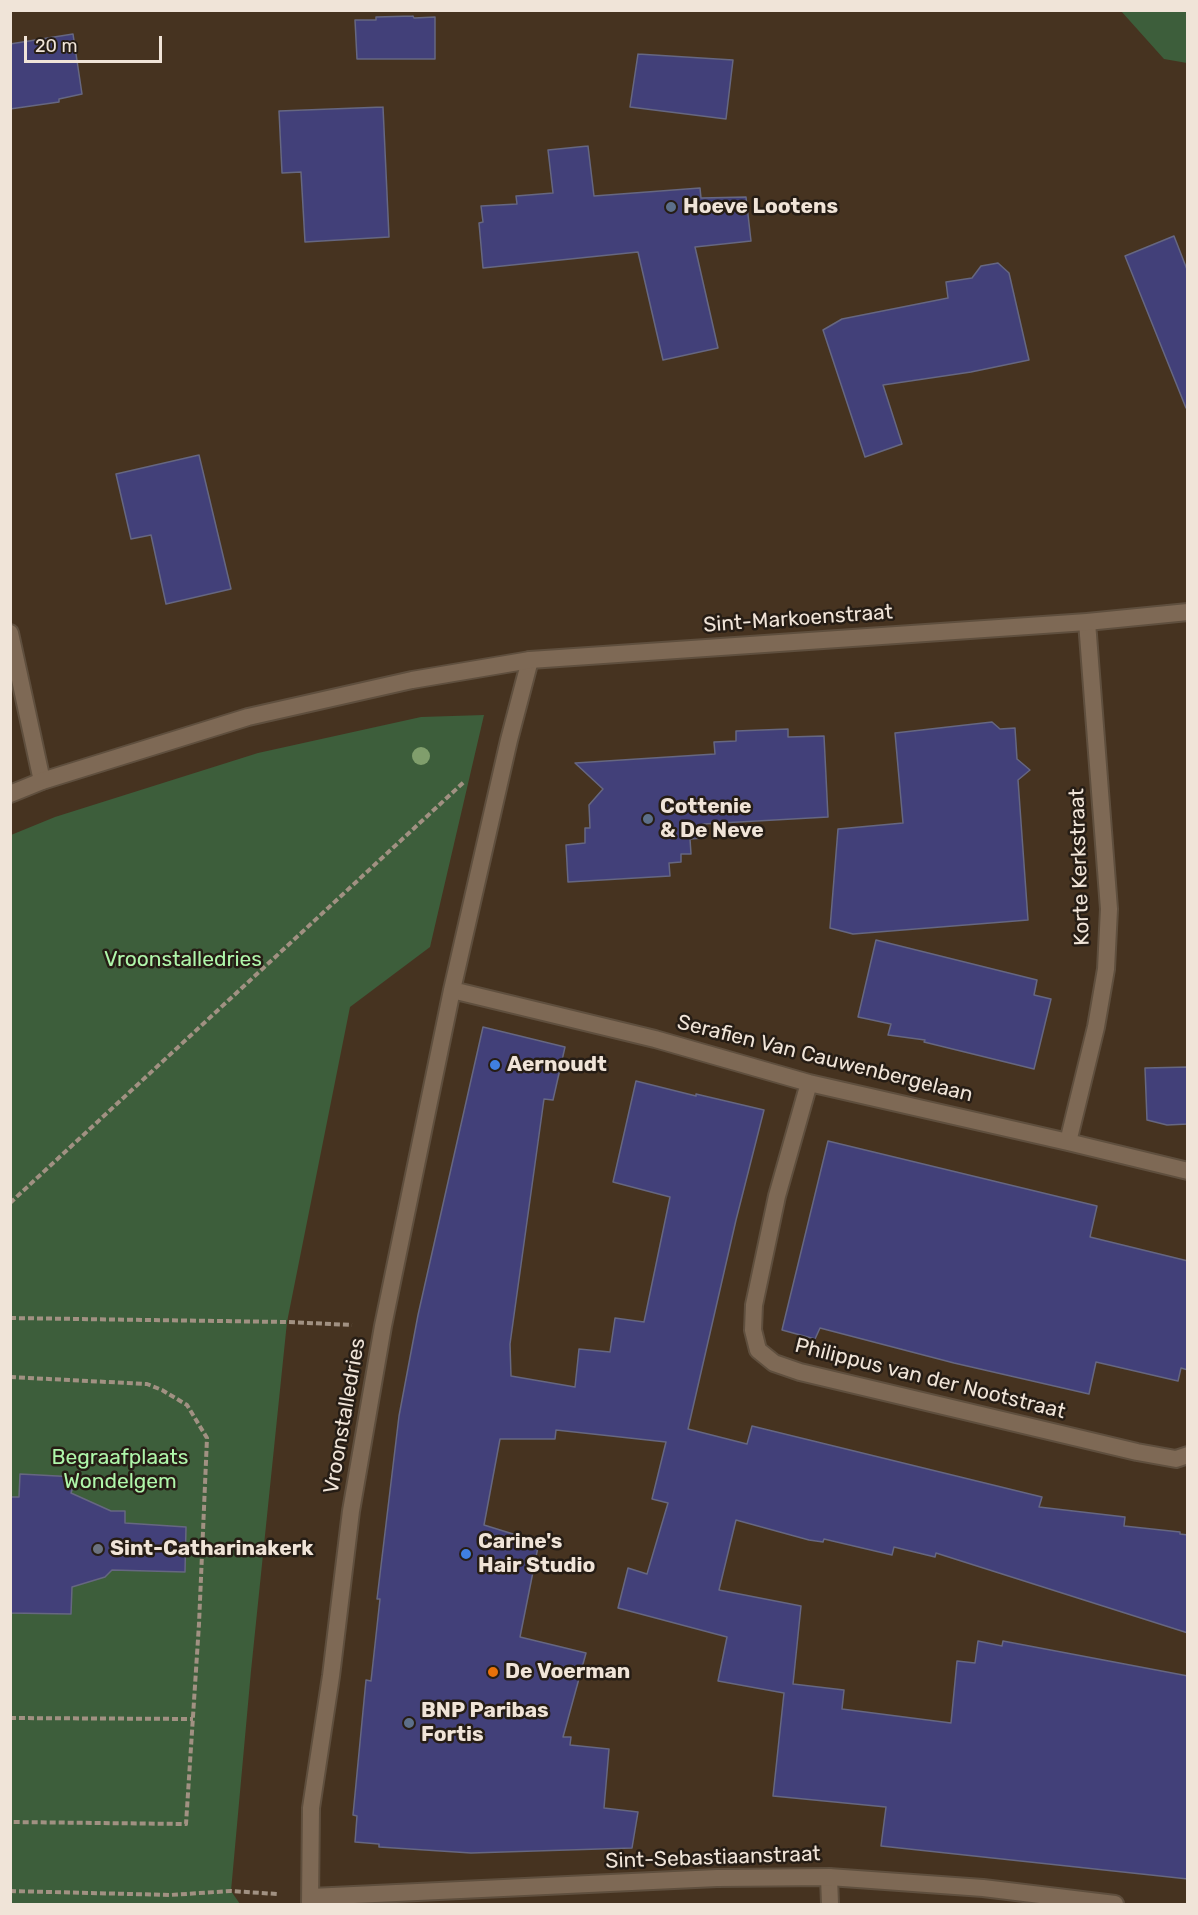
<!DOCTYPE html>
<html>
<head>
<meta charset="utf-8">
<style>
	body { margin:0 }
	#map { position:relative; width:1198px; height:1915px; overflow:hidden; background:#463320; font-family:Rubik,sans-serif }
	canvas { display:block }
	.frame { position:absolute; inset:0; border:12px solid #f0e4d8; pointer-events:none }
	.scale { position:absolute; left:24px; top:36px; width:138px; height:27px; box-sizing:border-box; border:3px solid #f0e4d8; border-top:0; padding-left:8px; font-size:18px; line-height:21px; white-space:nowrap; color:#f0e4d8; -webkit-text-stroke:4px #261d15; paint-order:stroke }
</style>
</head>
<body>
<div id="map">
<canvas width="1198" height="1915"></canvas>
<div class="frame"></div>
<div class="scale">20 m</div>
</div>
<script>
const ctx = document.querySelector('canvas').getContext('2d');
ctx.lineJoin = 'round';
function paint(path, color) { ctx.fillStyle = color; ctx.fill(path, 'evenodd'); }
const poly = rows => new Path2D(rows.map(r => 'M' + r).join(''));
function stroke(path, color, width, dash) { ctx.strokeStyle = color; ctx.lineWidth = width; ctx.lineCap = dash ? 'butt' : 'round'; ctx.setLineDash(dash || []); ctx.stroke(path); }
function label(font, color, halo, rows, align = 'center') {
  ctx.font = font + ' Rubik,sans-serif'; ctx.lineWidth = 5; ctx.setLineDash([]); ctx.textBaseline = 'middle'; ctx.strokeStyle = halo; ctx.fillStyle = color; for (const [text, x, y, turn = 0] of rows) {
    ctx.save(); ctx.translate(x, y); ctx.rotate((+turn || 0) * Math.PI / 180); ctx.textAlign = isNaN(turn) ? turn : align; if (halo) ctx.strokeText(text, 0, 0); ctx.fillText(text, 0, 0); ctx.restore();
  }
}
paint(poly([
	[1121,11,1187,11,1187,63,1164,59],
	[484,715,430,947,350,1007,287,1322,251,1671,231,1891,240,1904,11,1904,11,835,55,817,258,753,421,717]
]), '#3d5e3b');
const building = poly([
	[413,16,414,18,435,17,435,59,357,59,355,20,376,20,376,17,413,16],
	[73,34,82,94,59,99,59,102,10,109,10,44,73,34],
	[638,54,733,60,726,119,630,107,638,54],
	[383,107,389,237,305,242,301,172,282,173,279,111,383,107],
	[588,146,594,196,700,188,701,198,746,197,751,241,695,247,718,348,663,360,638,252,483,268,479,223,483,222,481,206,517,204,516,196,553,193,548,150,588,146],
	[1174,236,1188,272,1188,407,1186,408,1125,256,1174,236],
	[998,263,1009,273,1029,360,971,372,883,385,902,444,865,457,823,330,842,319,948,298,946,282,972,278,981,266,998,263],
	[199,455,231,589,166,604,151,535,131,539,116,474,199,455],
	[992,722,1000,729,1015,728,1017,759,1030,770,1018,780,1028,920,853,934,830,928,838,829,903,823,895,733,992,722],
	[788,729,788,737,824,736,828,817,703,824,704,838,690,839,691,854,681,854,681,862,669,863,670,876,568,882,566,845,585,843,585,828,590,828,589,805,603,789,575,763,715,754,714,742,736,741,736,731,788,729],
	[876,940,1037,980,1034,995,1051,999,1034,1069,924,1042,925,1040,888,1035,891,1024,858,1017,876,940],
	[483,1027,565,1047,553,1100,544,1099,510,1344,511,1376,575,1387,579,1349,610,1352,615,1318,644,1322,670,1197,613,1182,636,1081,696,1096,696,1094,764,1110,736,1220,688,1429,747,1444,752,1426,1042,1497,1039,1507,1125,1517,1124,1526,1180,1532,1180,1534,1188,1535,1188,1633,936,1553,935,1557,894,1547,892,1555,824,1539,823,1542,809,1540,736,1520,719,1590,801,1606,793,1684,844,1690,842,1709,951,1723,957,1661,975,1663,978,1641,1002,1646,1003,1641,1188,1676,1188,1879,881,1846,886,1807,773,1796,784,1693,718,1681,727,1637,618,1608,628,1568,647,1574,668,1503,652,1499,666,1442,556,1430,555,1439,500,1439,484,1525,539,1542,520,1637,586,1653,563,1737,571,1737,570,1745,609,1749,604,1808,638,1812,632,1848,471,1853,379,1847,379,1844,355,1842,357,1816,353,1815,366,1680,371,1681,380,1599,377,1599,399,1416,418,1315,483,1027],
	[1188,1067,1188,1124,1167,1125,1147,1120,1145,1068,1188,1067],
	[828,1141,1097,1206,1090,1237,1188,1261,1188,1370,1181,1368,1178,1381,1096,1362,1089,1394,954,1363,820,1328,815,1339,782,1330,828,1141],
	[20,1474,76,1477,71,1493,111,1511,125,1511,125,1523,186,1527,185,1572,112,1570,105,1577,72,1587,71,1614,10,1613,10,1497,19,1497,20,1474]
]);
paint(building, '#424079');
stroke(building, '#666781', 1.5);
const service = poly([
	[829,1877,830,1904]
]);
const minor = poly([
	[10,633,42,781],
	[452,990,655,1039,809,1083,1068,1142,1188,1171],
	[809,1083,777,1196,754,1305,753,1330,758,1350,774,1363,800,1372,1137,1452,1176,1459,1188,1455],
	[1068,1142,1096,1027,1106,969,1109,909,1087,622],
	[311,1897,717,1878,829,1877,983,1888,1115,1904],
	[310,1904,311,1808,331,1676,351,1511,383,1326,452,990,509,740,530,660]
]);
const tertiary = poly([
	[10,794,42,781,248,717,412,680,530,660,1087,622,1188,612]
]);
stroke(service, '#5f4f3e', 20);
stroke(minor, '#5f4f3e', 20);
stroke(tertiary, '#5f4f3e', 20);
stroke(poly([
	[10,1203,465,781],
	[10,1318,287,1322,352,1325],
	[10,1377,147,1384,162,1390,187,1405,207,1438,199,1624,186,1824,10,1822],
	[10,1718,193,1719],
	[10,1891,170,1895,231,1891,277,1894]
]), '#a19182', 4, [6, 3]);
stroke(service, '#7e6955', 16);
stroke(minor, '#7e6955', 16);
stroke(tertiary, '#7e6955', 16);
ctx.fillStyle = '#809e6c';
for (const [x, y] of [
	[421,756]
]) { ctx.beginPath(); ctx.arc(x, y, 9, 0, 2 * Math.PI); ctx.fill(); }
for (const [x, y, r, color] of [
	[671,207,6,"#5c6f8a"],
	[648,819,6,"#5c6f8a"],
	[495,1065,6,"#3f7fe0"],
	[98,1549,6,"#6b7280"],
	[466,1554,6,"#3f7fe0"],
	[493,1672,6,"#e8710a"],
	[409,1723,6,"#5c6f8a"]
]) { const dot = new Path2D(); dot.arc(x, y, r, 0, 2 * Math.PI); ctx.fillStyle = color; ctx.fill(dot); stroke(dot, '#261d15', 2); }
label('bold 21px', '#f0e4d8', '#261d15', [
	["Hoeve Lootens",683,207],
	["Cottenie",660,807],
	["& De Neve",660,831],
	["Aernoudt",507,1065],
	["Carine's",478,1542],
	["Hair Studio",478,1566],
	["Sint-Catharinakerk",110,1549],
	["De Voerman",505,1672],
	["BNP Paribas",421,1711],
	["Fortis",421,1735]
], 'left');
label('21px', '#f0e4d8', '#261d15', [
	["Sint-Markoenstraat",798,619,-4],
	["Korte Kerkstraat",1080,867,-92],
	["Serafien Van Cauwenbergelaan",825,1059,14],
	["Philippus van der Nootstraat",930,1379,14],
	["Vroonstalledries",345,1416,-80],
	["Sint-Sebastiaanstraat",713,1858,-2]
]);
label('21px', '#aff6aa', '#261d15', [
	["Vroonstalledries",183,960],
	["Begraafplaats",120,1458],
	["Wondelgem",120,1482]
]);
</script>
</body>
</html>
